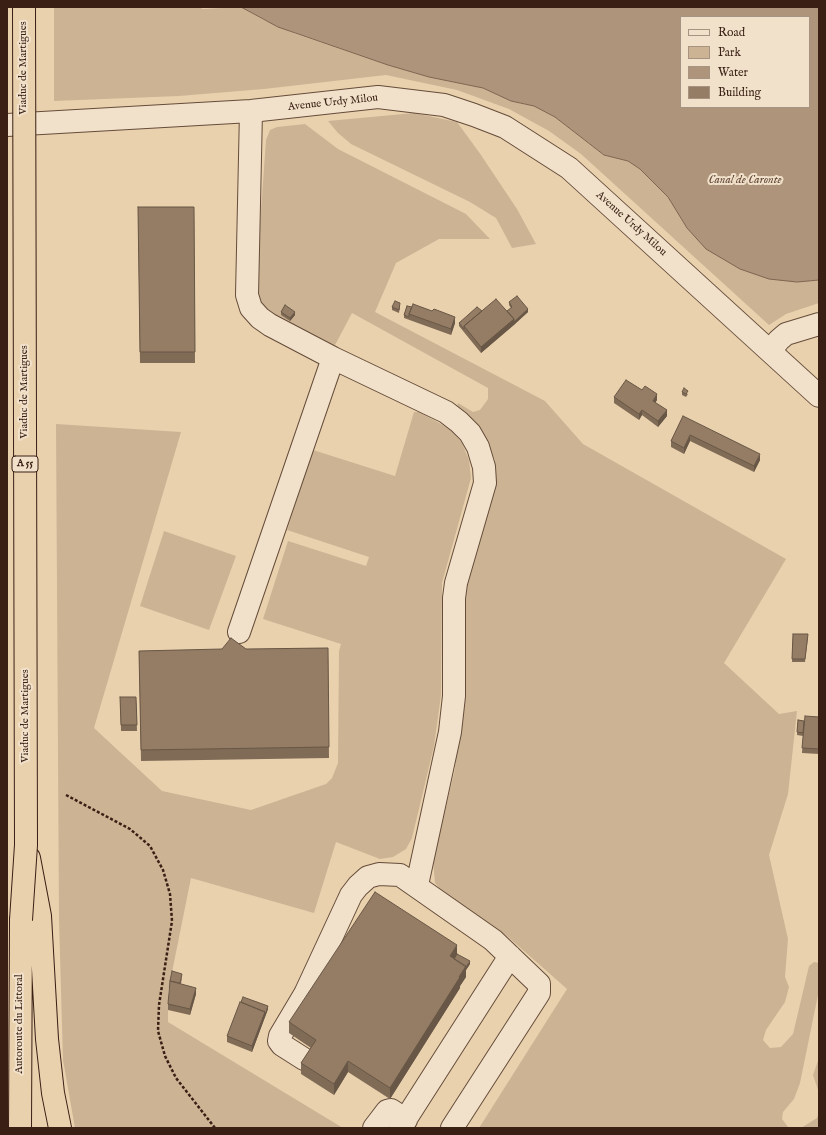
<!DOCTYPE html>
<html>
<head>
<meta charset="utf-8">
<style>
	body { margin:0 }
	#map { position:relative; width:826px; height:1135px; overflow:hidden; background:#e9d1ae; font-family:"IM FELL English",serif }
	canvas { display:block }
	.frame { position:absolute; inset:0; border:8px solid #391f14; pointer-events:none }
	.legend { position:absolute; left:680px; top:16px; width:130px; height:92px; box-sizing:border-box; background:#f1e1ca; border:1px solid #a79381; margin:0; padding:5px 7px; list-style:none; font-size:12px; color:#391f14 }
	.legend li { display:flex; align-items:center; gap:8px; height:20px }
	.legend b { width:20px; border:1px solid #a79381 }
</style>
</head>
<body>
<div id="map">
<canvas width="826" height="1135"></canvas>
<div class="frame"></div>
<ul class="legend">
<li><b style="height:5px;background:#f1e1ca"></b>Road</li>
<li><b style="height:11px;background:#cbb394"></b>Park</li>
<li><b style="height:11px;background:#ad947a"></b>Water</li>
<li><b style="height:11px;background:#957c64"></b>Building</li>
</ul>
</div>
<script>
const ctx = document.querySelector('canvas').getContext('2d');
ctx.lineJoin = 'round';
function paint(path, color) { ctx.fillStyle = color; ctx.fill(path, 'evenodd'); }
const poly = rows => new Path2D(rows.map(r => 'M' + r).join(''));
function stroke(path, color, width, dash) { ctx.strokeStyle = color; ctx.lineWidth = width; ctx.lineCap = dash ? 'butt' : 'round'; ctx.setLineDash(dash || []); ctx.stroke(path); }
function label(font, color, halo, rows, align = 'center') {
  ctx.font = font + ' "IM FELL English",serif'; ctx.lineWidth = 4; ctx.setLineDash([]); ctx.textBaseline = 'middle'; ctx.strokeStyle = halo; ctx.fillStyle = color; for (const [text, x, y, turn = 0] of rows) {
    ctx.save(); ctx.translate(x, y); ctx.rotate((+turn || 0) * Math.PI / 180); ctx.textAlign = isNaN(turn) ? turn : align; if (halo) ctx.strokeText(text, 0, 0); ctx.fillText(text, 0, 0); ctx.restore();
  }
}
paint(poly([
	[54,7,198,7,203,9,241,7,262,19,296,34,388,65,429,77,483,88,511,101,534,106,555,117,604,155,628,161,640,169,668,197,687,228,797,282,819,280,819,303,786,314,769,325,581,154,549,131,509,109,457,90,386,75,264,89,179,96,54,101],
	[414,113,457,122,481,155,517,209,536,244,512,248,496,218,470,202,351,144,338,133,328,121],
	[305,124,338,149,466,214,490,239,439,239,396,263,375,312,545,401,583,444,786,559,724,663,779,714,797,711,788,794,769,855,788,939,785,977,789,987,785,1002,766,1030,763,1040,770,1048,781,1047,793,1034,809,966,814,962,819,963,819,990,800,1083,794,1099,783,1112,782,1119,788,1127,799,1128,479,1128,567,989,507,936,444,894,435,883,433,861,455,769,461,704,463,612,466,584,493,480,495,460,487,444,456,409,458,403,473,412,480,410,488,399,488,388,352,313,334,347,263,309,255,295,266,140,270,130,277,127],
	[414,412,419,412,450,429,462,443,469,460,471,478,442,583,441,695,434,746,412,838,406,849,393,857,380,859,336,842,314,913,191,878,168,992,168,1022,343,1128,75,1128,63,1060,59,920,56,424,181,432,94,728,162,791,251,810,326,784,332,778,338,763,339,651,341,644,263,619,288,541,366,566,369,557,287,530,313,450,395,476],
	[164,531,236,556,209,630,140,606],
	[819,1058,819,1093,813,1075],
	[819,1112,819,1128,801,1128,817,1118]
]), '#cbb394');
const water = poly([
	[241,7,819,7,819,280,797,282,769,279,740,269,706,249,687,228,668,197,640,169,628,161,604,155,555,117,534,106,511,101,483,88,429,77,388,65,278,27,241,7],
	[681,17,809,17,809,107,681,107,681,17]
]);
paint(water, '#ad947a');
stroke(water, '#7f6551', 1);
const minor = poly([
	[251,111,247,295,251,308,260,318,270,325,333,358,446,412,459,422,470,433,478,447,484,467,485,483,456,583,454,598,454,696,450,732,417,885],
	[7,125,251,111,378,97,444,105,474,115,505,127,569,168,819,396],
	[770,351,779,340,786,334,819,324],
	[239,632,333,358],
	[304,1059,282,1045,279,1041,280,1036,305,994,351,895,358,886,368,877,379,874,400,875,493,940,539,984,539,993,452,1128],
	[374,1128,387,1111,391,1110,406,1120],
	[400,1128,510,956]
]);
const highway = poly([
	[29,858,40,916,47,1039,53,1093,60,1128],
	[20,1128,21,920]
]);
stroke(minor, '#654c3a', 24);
stroke(highway, '#391f14', 24);
stroke(poly([
	[66,795,130,829,150,846,163,870,170,894,172,921,159,1005,158,1031,165,1056,176,1078,215,1128]
]), '#391f14', 2.5, [3, 2]);
stroke(minor, '#f1e1ca', 22);
stroke(highway, '#e9d1ae', 22);
const highwayBridge = poly([
	[21,920,26,845,24,7]
]);
stroke(highwayBridge, '#391f14', 24, []);
stroke(highwayBridge, '#e9d1ae', 22);
paint(poly([
	[138,207,194,207,195,363,140,363],
	[509,302,528,312,481,353,459,326,459,323,482,311,507,311,511,308,509,305],
	[400,306,399,313,392,310,392,307],
	[407,306,455,323,451,335,404,318,404,315],
	[281,312,295,315,290,321,281,315],
	[682,392,688,394,686,397,682,395],
	[614,397,657,400,655,402,667,416,658,427,642,415,639,420,614,403],
	[683,416,760,460,754,472,690,441,684,454,671,447,671,441],
	[793,634,808,637,805,662,792,662],
	[328,648,329,758,141,761,139,651],
	[120,697,136,697,137,731,121,731],
	[819,717,819,754,802,753,803,736,797,735,798,720,804,721],
	[470,964,466,970,466,977,460,986,460,988,390,1099,348,1072,334,1095,301,1074,301,1063,311,1048,289,1033,289,1022],
	[182,977,181,984,196,994,190,1015,168,1010,168,1004],
	[268,1009,252,1052,227,1042,227,1036]
]), '#806b56');
paint(poly([
	[528,309,528,312,514,325,514,322],
	[295,312,295,315,290,321,290,318],
	[455,317,455,323,451,335,451,329],
	[514,319,514,325,481,353,481,347],
	[657,394,657,400,653,407,653,401],
	[642,410,642,415,639,420,639,414],
	[667,410,667,416,658,427,658,421],
	[690,435,690,441,684,454,684,448],
	[760,454,760,460,754,472,754,466],
	[457,945,457,957,452,965,450,956],
	[470,961,470,964,466,970,466,977,460,986,460,988,390,1099,390,1088,459,977],
	[196,988,196,994,190,1015,190,1009],
	[268,1006,268,1009,252,1052,252,1046,265,1012],
	[348,1061,348,1072,334,1095,334,1084]
]), '#685746');
const building = poly([
	[138,207,194,207,195,352,140,352,138,207],
	[517,296,528,309,514,322,514,319,507,311,512,307,509,302,517,296],
	[496,299,514,319,481,347,464,326,496,299],
	[395,301,400,303,399,310,392,307,395,301],
	[413,304,432,311,434,309,455,317,451,329,409,314,413,304],
	[285,305,295,312,290,318,281,312,285,305],
	[407,306,412,307,409,314,409,317,404,315,407,306],
	[477,307,482,311,464,326,464,329,459,323,477,307],
	[626,380,642,390,645,386,657,394,653,401,667,410,658,421,642,410,639,414,614,397,626,380],
	[684,388,688,391,686,394,682,392,684,388],
	[683,416,760,454,754,466,690,435,684,448,671,441,683,416],
	[793,634,808,634,805,659,792,659,793,634],
	[231,638,246,649,328,648,329,747,141,750,139,651,222,649,231,638],
	[120,697,136,697,137,725,121,725,120,697],
	[805,716,819,717,819,749,802,748,805,716],
	[798,720,804,721,803,733,797,732,798,720],
	[375,892,457,945,450,956,466,966,459,977,460,977,390,1088,348,1061,334,1084,301,1063,316,1040,289,1022,375,892],
	[457,954,470,961,466,967,454,959,457,954],
	[172,971,182,974,180,983,170,981,172,971],
	[170,981,196,988,190,1009,168,1004,170,981],
	[243,997,268,1006,265,1015,265,1012,241,1002,243,997],
	[240,1002,265,1012,252,1046,227,1036,240,1002]
]);
paint(building, '#957c64');
stroke(building, '#685746', 1);
for (const [x, y, w] of [
	[25,464,26]
]) { const box = new Path2D(); box.roundRect(x - w / 2, y - 8, w, 16, 3); ctx.fillStyle = '#f1e1ca'; ctx.fill(box); stroke(box, '#391f14', 1); }
label('bold 10px', '#391f14', null, [
	["A 55",25,464]
]);
label('11px', '#391f14', '#f1e1ca', [
	["Viaduc de Martigues",24,68,-90],
	["Avenue Urdy Milou",333,103,-6],
	["Avenue Urdy Milou",631,224,42],
	["Viaduc de Martigues",25,392,-90],
	["Viaduc de Martigues",26,716,-90],
	["Autoroute du Littoral",20,1024,-90]
]);
label('italic 12px', '#624838', '#f1e1ca', [
	["Canal de Caronte",745,181]
]);
</script>
</body>
</html>
